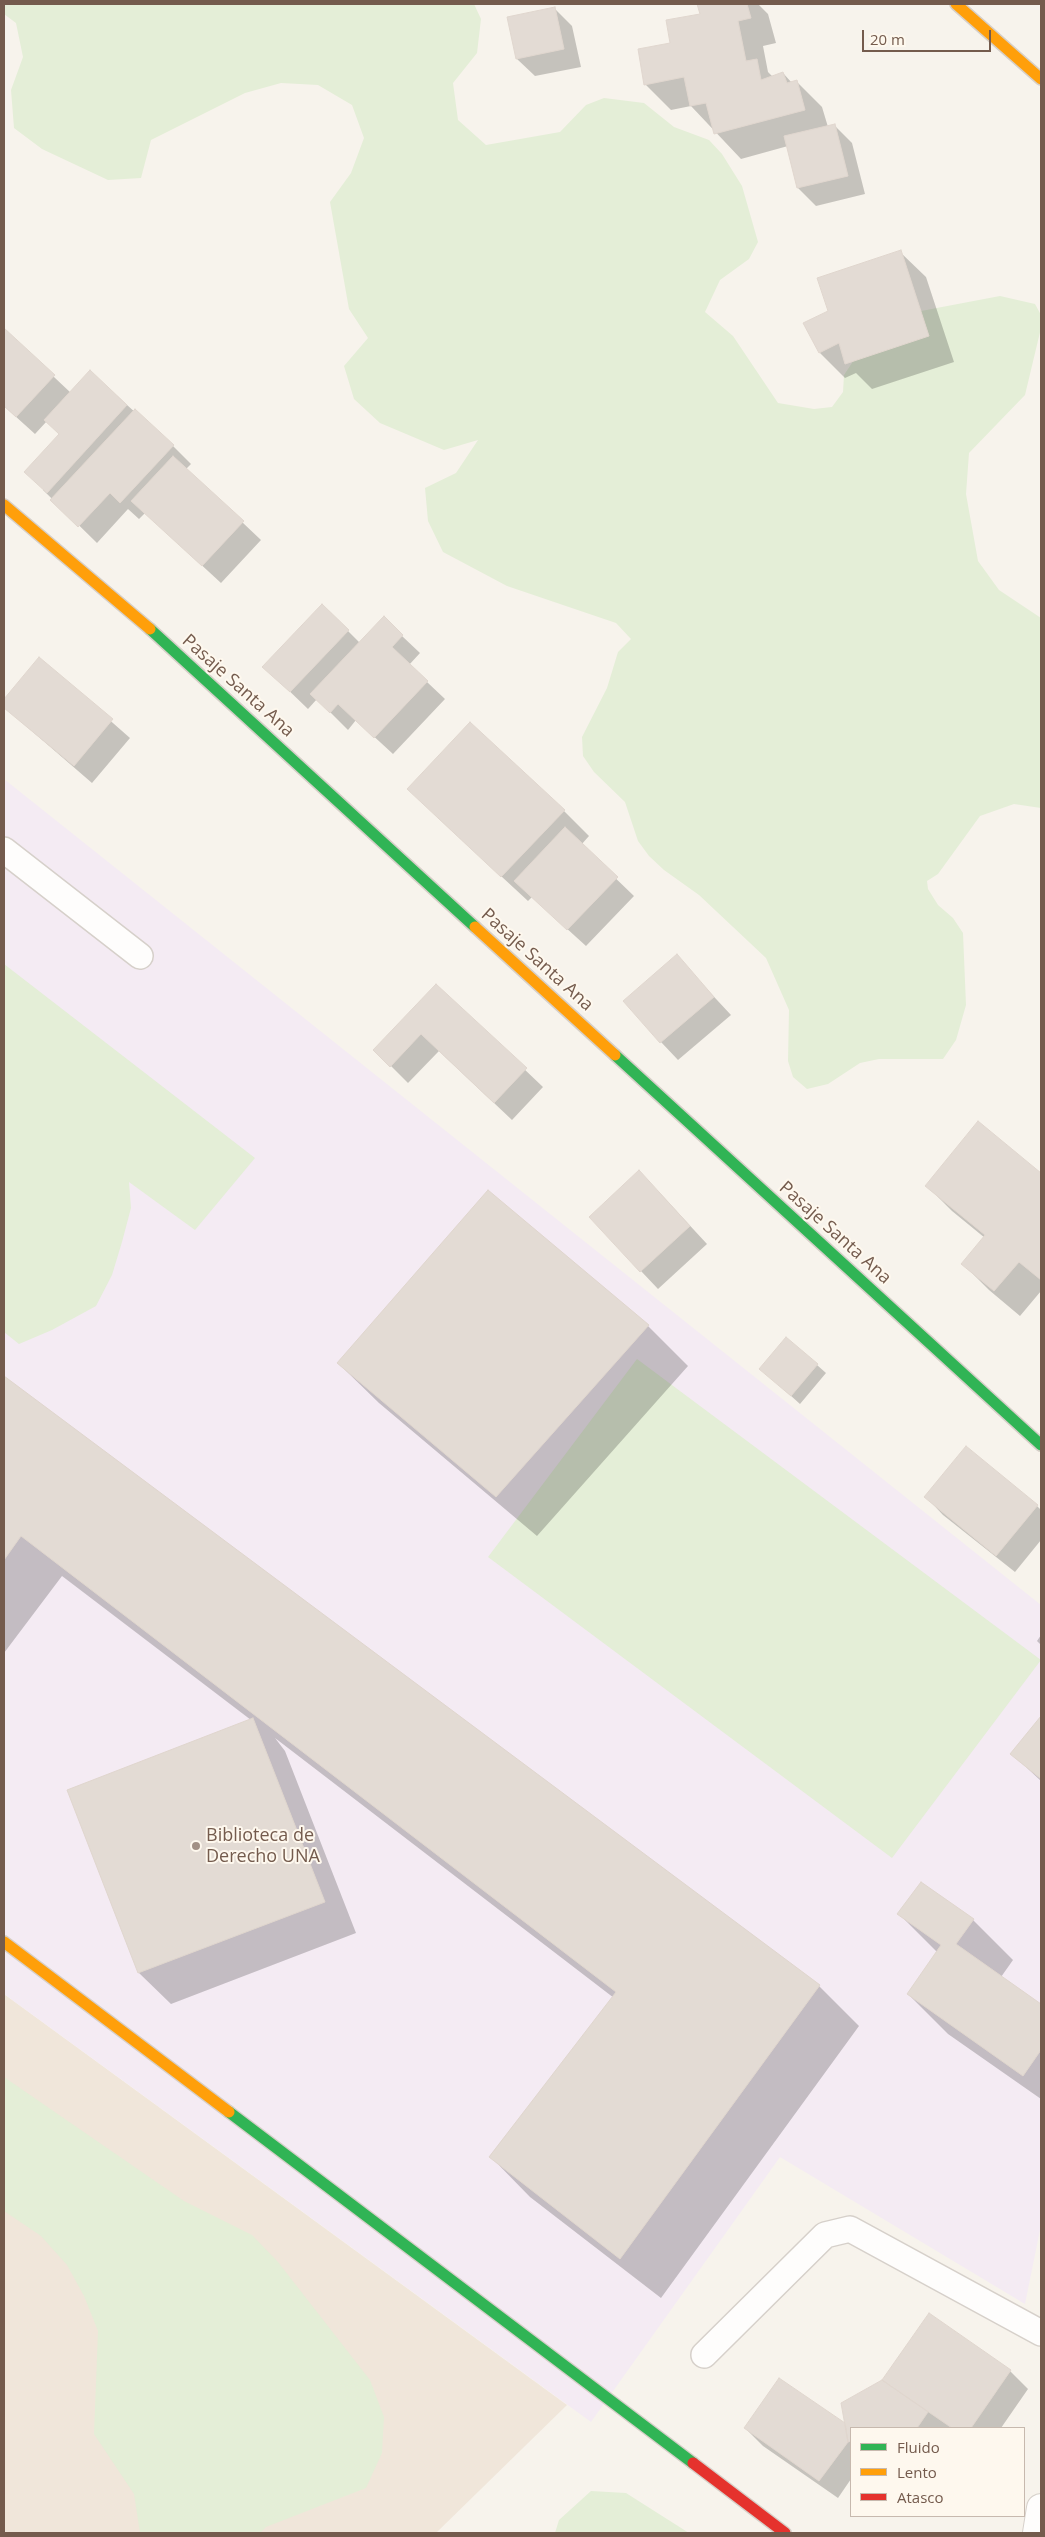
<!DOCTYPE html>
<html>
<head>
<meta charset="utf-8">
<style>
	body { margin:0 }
	#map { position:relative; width:1045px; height:2537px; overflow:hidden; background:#f7f3ec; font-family:"Open Sans",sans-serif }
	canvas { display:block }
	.frame { position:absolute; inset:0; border:5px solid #745b4d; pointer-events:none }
	.legend { position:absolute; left:850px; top:2427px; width:175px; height:90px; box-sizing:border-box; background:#fef8ee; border:1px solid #c7b9ae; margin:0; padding:6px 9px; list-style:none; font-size:15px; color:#745b4d }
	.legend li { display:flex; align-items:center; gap:10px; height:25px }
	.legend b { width:25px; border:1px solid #c7b9ae }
	.scale { position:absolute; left:862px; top:30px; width:129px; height:22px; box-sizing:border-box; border:2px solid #745b4d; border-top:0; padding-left:6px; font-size:15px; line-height:18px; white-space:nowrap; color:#745b4d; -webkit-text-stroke:4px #fef8ee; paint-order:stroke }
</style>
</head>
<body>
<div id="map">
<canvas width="1045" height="2537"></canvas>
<div class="frame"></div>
<ul class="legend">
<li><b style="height:6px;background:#30b455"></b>Fluido</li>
<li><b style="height:6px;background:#ff9f0a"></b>Lento</li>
<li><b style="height:6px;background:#e5322d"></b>Atasco</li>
</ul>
<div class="scale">20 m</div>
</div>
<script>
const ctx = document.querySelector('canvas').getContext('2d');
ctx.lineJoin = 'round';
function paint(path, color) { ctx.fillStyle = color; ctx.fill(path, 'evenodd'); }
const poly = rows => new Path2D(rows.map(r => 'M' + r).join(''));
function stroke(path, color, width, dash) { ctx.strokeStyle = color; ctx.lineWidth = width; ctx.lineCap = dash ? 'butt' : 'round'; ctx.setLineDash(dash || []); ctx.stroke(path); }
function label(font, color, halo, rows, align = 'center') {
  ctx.font = font + ' "Open Sans",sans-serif'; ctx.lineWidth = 4; ctx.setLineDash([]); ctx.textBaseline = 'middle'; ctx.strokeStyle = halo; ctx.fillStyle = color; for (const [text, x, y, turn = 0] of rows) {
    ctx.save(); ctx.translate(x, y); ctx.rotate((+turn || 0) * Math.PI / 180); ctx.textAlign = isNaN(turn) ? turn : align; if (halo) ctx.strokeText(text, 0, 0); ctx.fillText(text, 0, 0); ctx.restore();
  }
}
paint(poly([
	[4,1994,567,2405,436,2533,4,2533]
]), '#f0e6da');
paint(poly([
	[4,779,1041,1605,1041,2225,1025,2304,780,2157,591,2422,4,1994]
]), '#f4ebf3');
paint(poly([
	[4,4,474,4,481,19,477,53,453,83,458,120,486,145,560,132,586,105,604,98,644,103,674,127,709,140,722,154,742,186,758,242,749,259,720,280,705,312,733,336,778,403,814,409,832,407,843,392,844,375,873,331,905,314,1000,296,1035,304,1041,315,1041,328,1025,395,969,453,966,494,978,561,999,590,1041,618,1041,808,1014,804,980,816,938,874,927,881,928,889,938,905,953,918,963,933,966,1005,956,1040,943,1059,879,1059,860,1063,828,1084,807,1089,793,1077,788,1061,789,1010,766,958,699,895,664,870,649,856,638,841,625,802,594,772,583,756,582,737,607,688,618,652,631,639,616,623,507,586,443,552,428,521,425,488,456,473,478,440,444,450,380,423,354,399,344,366,368,338,349,309,330,202,351,173,364,138,352,105,318,85,281,83,245,93,151,140,141,178,108,180,42,149,14,128,11,90,23,57,16,23,4,14],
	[4,964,255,1158,195,1230,129,1182,131,1208,122,1242,112,1275,96,1306,52,1330,19,1344,4,1332],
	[637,1359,1041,1660,892,1858,488,1557],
	[4,2077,184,2201,252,2235,278,2262,370,2380,384,2417,382,2453,366,2488,266,2527,260,2533,140,2533,134,2494,94,2434,98,2331,84,2296,67,2265,41,2236,4,2211],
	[591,2491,626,2493,689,2533,555,2533,559,2520]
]), '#e4eed7');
paint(poly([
	[698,4,758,4,768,14,776,43,763,46,768,72,773,77,783,73,792,83,797,82,822,107,828,127,834,125,852,143,865,194,816,206,798,188,788,146,741,159,691,106,671,110,645,84,672,44,701,15],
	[555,9,572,26,581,67,535,76,517,59],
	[900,252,926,277,954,362,872,389,856,373,845,378,820,353,829,311],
	[4,330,71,393,90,372,173,446,191,464,186,469,261,540,221,583,145,513,139,519,128,509,97,543,43,490,60,435,47,421,35,434,4,406],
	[348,631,360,643,402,636,420,653,409,665,445,699,393,754,356,720,348,730,317,699,308,709,282,684],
	[39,658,130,738,92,783,4,707,4,701],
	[564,811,589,836,581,845,634,896,586,946,532,897,528,901,434,814],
	[676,956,731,1015,678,1060,661,1042],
	[436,985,543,1087,512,1120,439,1051,408,1083,375,1050],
	[978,1123,1041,1174,1041,1291,1020,1316,989,1290,963,1264,985,1238,952,1211,927,1186],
	[657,1190,707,1244,658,1289,641,1271],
	[648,1326,688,1366,537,1536,379,1403,338,1363],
	[817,1365,826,1373,800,1404,761,1369],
	[4,1377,819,1986,859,2026,661,2298,530,2197,490,2156,614,1998,275,1738,285,1751,356,1933,171,2004,139,1973,68,1791,251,1720,62,1576,4,1653],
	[926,1497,1037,1506,1041,1510,1041,1540,1015,1572,943,1515],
	[1041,1635,1041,1645,1037,1641],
	[1041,1718,1041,1781,1012,1754],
	[899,1914,973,1920,1013,1960,1001,1977,1041,2006,1041,2099,948,2034,908,1994,938,1953],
	[929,2315,1010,2371,1028,2389,1001,2428,851,2428,851,2479,838,2498,763,2446,745,2428,846,2426,883,2381]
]), '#0003');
const building = poly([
	[697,4,747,4,751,18,738,21,746,61,757,59,761,80,783,72,787,83,797,80,805,110,714,134,706,103,690,106,684,77,644,85,638,49,670,43,666,20,700,14,697,4],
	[555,7,564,49,516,59,507,17,555,7],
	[835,124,848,176,797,188,784,136,835,124],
	[901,250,929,336,845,364,839,343,819,353,803,323,828,311,817,278,901,250],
	[4,328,55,375,16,417,4,406,4,328],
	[90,370,127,405,47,493,24,472,59,434,44,420,90,370],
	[135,409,174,445,120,503,110,493,78,527,50,500,135,409],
	[173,456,244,521,202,566,131,501,173,456],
	[322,604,349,630,290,692,262,667,322,604],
	[384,616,403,635,392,647,428,681,374,738,338,704,330,713,310,694,384,616],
	[39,657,113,719,74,766,4,708,4,699,39,657],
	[470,722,565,810,501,877,407,789,470,722],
	[565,827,618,877,567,930,514,881,565,827],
	[677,954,714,997,660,1043,623,1001,677,954],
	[436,984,527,1068,494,1103,421,1034,390,1067,373,1050,436,984],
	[978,1121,1041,1173,1041,1280,1019,1262,994,1291,961,1264,985,1235,925,1186,978,1121],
	[639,1170,690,1226,640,1272,589,1217,639,1170],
	[488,1190,649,1325,496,1497,337,1363,488,1190],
	[786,1337,818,1364,791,1396,759,1369,786,1337],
	[4,1376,820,1985,620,2259,489,2157,616,1992,21,1536,4,1560,4,1376],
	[966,1446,1038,1505,996,1556,924,1497,966,1446],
	[1041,1716,1041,1779,1010,1754,1041,1716],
	[253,1718,325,1902,138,1973,67,1790,253,1718],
	[921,1882,974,1919,956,1944,1041,2004,1041,2050,1023,2076,907,1994,941,1945,897,1914,921,1882],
	[929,2313,1011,2370,971,2428,952,2428,882,2380,929,2313],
	[779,2378,845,2423,848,2442,819,2481,744,2428,779,2378],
	[882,2380,928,2412,917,2428,851,2428,851,2441,848,2442,841,2403,882,2380]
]);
paint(building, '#e3dbd4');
stroke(building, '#e0d6ce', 1);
const lane = poly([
	[4,850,140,956],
	[704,2355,825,2235,850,2229,1041,2333]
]);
const street = poly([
	[1037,2533,1041,2508]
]);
const fast = poly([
	[150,629,475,927],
	[615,1055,1041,1445],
	[229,2112,693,2463]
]);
const slow = poly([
	[956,4,1041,79],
	[4,505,150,629],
	[475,927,615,1055],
	[4,1942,229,2112]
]);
const jam = poly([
	[693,2463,785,2533]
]);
stroke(lane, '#d6d0ca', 28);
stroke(street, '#d6d0ca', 30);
stroke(fast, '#d6cfc8', 14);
stroke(slow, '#d6cfc8', 14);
stroke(jam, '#d6cfc8', 14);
stroke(lane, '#fefdfc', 25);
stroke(street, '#fefdfc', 28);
stroke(fast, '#30b455', 11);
stroke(slow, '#ff9f0a', 11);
stroke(jam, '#e5322d', 11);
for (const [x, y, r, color] of [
	[196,1846,5,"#a29085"]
]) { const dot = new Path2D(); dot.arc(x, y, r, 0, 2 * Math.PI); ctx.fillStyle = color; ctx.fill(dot); stroke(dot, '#fef8ee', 2); }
label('18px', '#745b4d', '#fef8ee', [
	["Pasaje Santa Ana",238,686,42],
	["Pasaje Santa Ana",537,960,42],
	["Pasaje Santa Ana",835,1233,42]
]);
label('18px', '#745b4d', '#fef8ee', [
	["Biblioteca de",206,1836],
	["Derecho UNA",206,1857]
], 'left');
</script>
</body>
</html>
